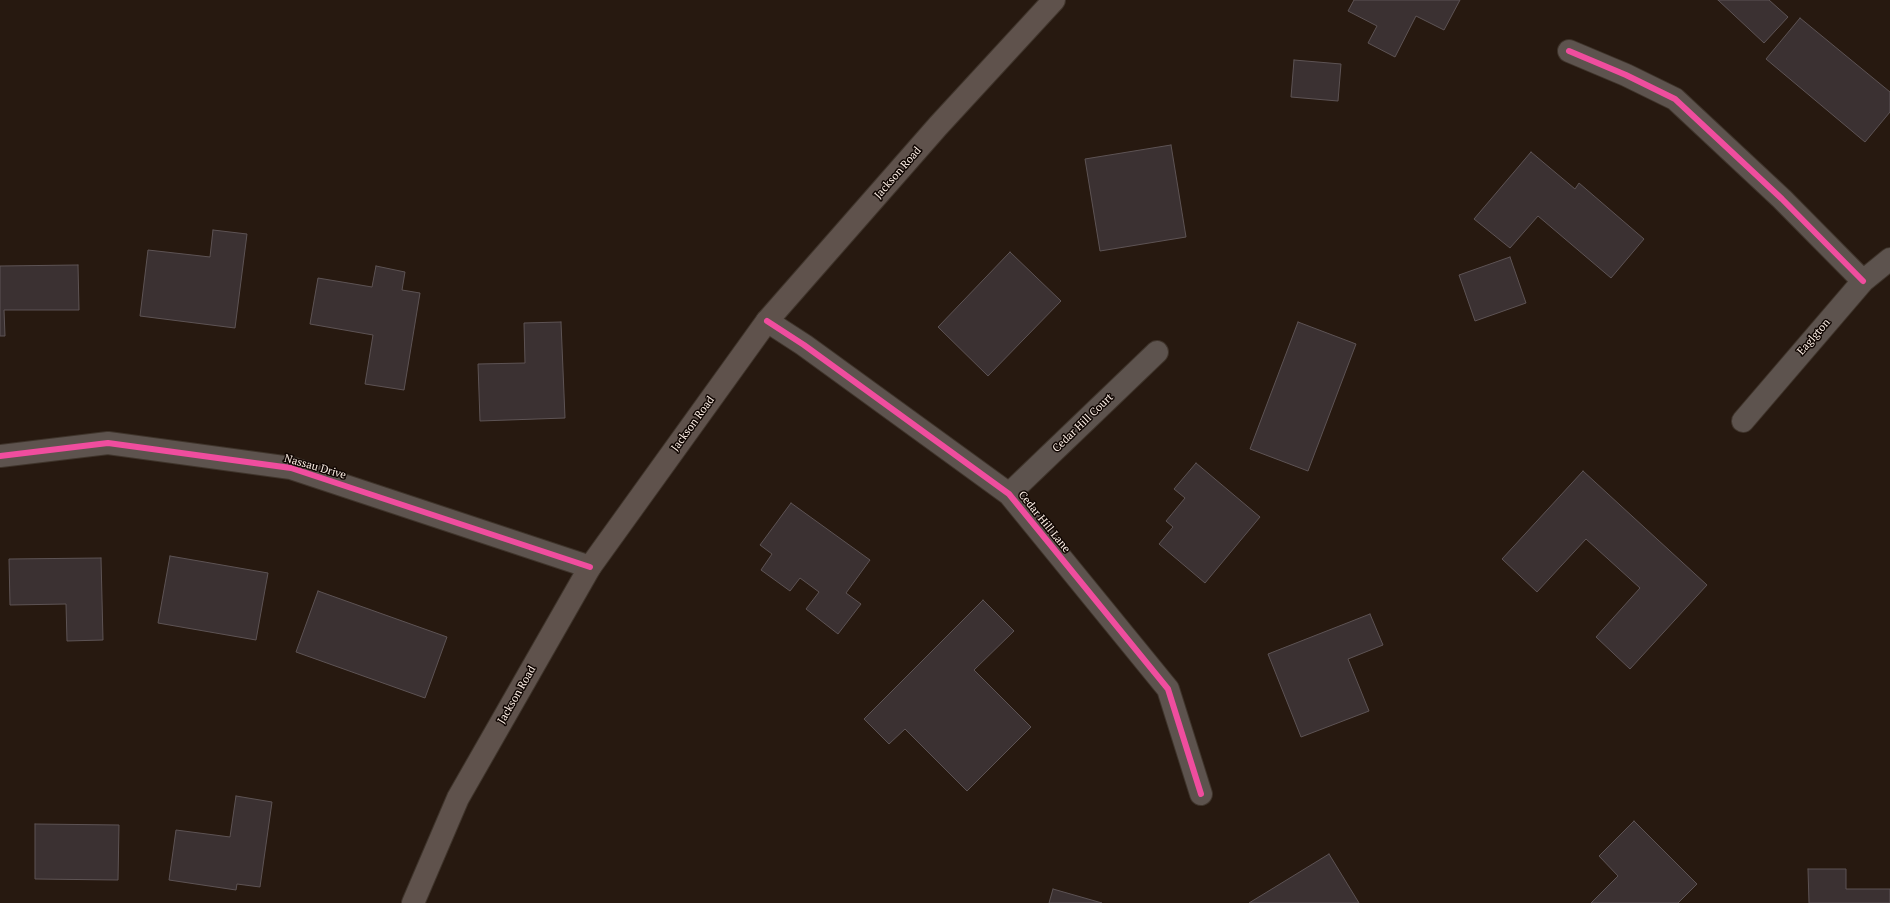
<!DOCTYPE html>
<html>
<head>
<meta charset="utf-8">
<style>
	body { margin:0 }
	canvas { display:block; background:#271910 }
</style>
</head>
<body>
<canvas width="1890" height="903"></canvas>
<script>
const ctx = document.querySelector('canvas').getContext('2d');
ctx.lineJoin = 'round';
function paint(path, color) { ctx.fillStyle = color; ctx.fill(path, 'evenodd'); }
const poly = rows => new Path2D(rows.map(r => 'M' + r).join(''));
function trace(path, color, width, dash) { ctx.strokeStyle = color; ctx.lineWidth = width; ctx.lineCap = dash ? 'butt' : 'round'; ctx.setLineDash(dash || []); ctx.stroke(path); }
function label(font, color, halo, rows, align = 'center') {
  ctx.font = font + ' "PT Serif",serif'; ctx.lineWidth = 3; ctx.setLineDash([]); ctx.textBaseline = 'middle'; ctx.strokeStyle = halo; ctx.fillStyle = color; for (const [text, x, y, turn = 0] of rows) {
    ctx.save(); ctx.translate(x, y); ctx.rotate((+turn || 0) * Math.PI / 180); ctx.textAlign = isNaN(turn) ? turn : align; if (halo) ctx.strokeText(text, 0, 0); ctx.fillText(text, 0, 0); ctx.restore();
  }
}
const building = poly([
	[1354,0,1460,0,1444,30,1416,16,1395,57,1368,43,1377,26,1348,11,1354,0],
	[1718,0,1769,0,1788,17,1764,43,1718,0],
	[1800,18,1890,92,1890,112,1865,142,1766,59,1800,18],
	[1294,60,1341,64,1338,101,1291,97,1294,60],
	[1171,145,1186,237,1100,251,1085,159,1171,145],
	[1531,152,1575,189,1579,183,1644,239,1611,278,1538,216,1510,248,1474,219,1531,152],
	[213,230,247,234,235,328,140,316,148,250,210,257,213,230],
	[1010,252,1061,301,988,376,938,327,1010,252],
	[1510,257,1526,303,1475,321,1459,275,1510,257],
	[78,265,79,310,4,310,5,336,0,336,0,266,78,265],
	[376,266,405,272,402,290,420,293,404,390,365,384,373,335,310,324,318,278,372,287,376,266],
	[561,322,565,418,480,421,478,364,525,363,524,323,561,322],
	[1298,322,1356,344,1308,471,1250,449,1298,322],
	[1196,463,1260,517,1205,583,1159,544,1173,527,1166,521,1185,498,1174,489,1196,463],
	[1583,471,1707,585,1630,669,1596,637,1640,588,1586,539,1537,592,1502,559,1583,471],
	[791,503,870,560,846,593,861,604,838,634,806,609,819,592,800,578,790,591,761,570,772,554,760,545,791,503],
	[170,556,268,573,256,640,158,623,170,556],
	[101,558,103,640,67,641,66,604,10,605,9,559,101,558],
	[318,591,447,637,425,698,296,652,318,591],
	[983,600,1014,631,974,670,1031,727,967,791,905,729,889,744,864,719,983,600],
	[1370,614,1383,645,1348,659,1369,711,1301,737,1268,654,1370,614],
	[236,796,272,802,260,887,237,884,236,890,169,880,176,830,230,837,236,796],
	[1634,821,1697,884,1678,903,1591,903,1618,876,1599,856,1634,821],
	[35,824,119,825,118,880,35,879,35,824],
	[1329,854,1359,903,1249,903,1329,854],
	[1808,869,1846,869,1846,889,1890,889,1890,903,1809,903,1808,869],
	[1053,889,1102,903,1049,903,1053,889]
]);
const minor = poly([
	[1569,51,1626,75,1675,99,1782,199,1863,281],
	[767,321,804,345,1009,494,1168,689,1201,794],
	[1743,421,1863,281,1890,259],
	[0,456,108,443,291,468,590,567],
	[1009,494,1157,352]
]);
const major = poly([
	[413,903,458,798,590,567,767,321,938,126,1054,0]
]);
const cycleway = poly([
	[1569,51,1626,75,1675,99,1782,199,1863,281],
	[767,321,804,345,1009,494,1168,689,1201,794],
	[0,456,108,443,291,468,590,567]
]);
const streetNames = [
	["Jackson Road",898,173,-49],
	["Eaglgton",1814,337,-49],
	["Cedar Hill Court",1083,423,-44],
	["Jackson Road",693,424,-54],
	["Nassau Drive",315,467,16],
	["Cedar Hill Lane",1044,522,51],
	["Jackson Road",517,695,-60]
];
paint(building, '#3b3132');
trace(building, '#5d5354', 1);
trace(minor, '#3f342b', 24);
trace(major, '#3f342b', 24);
trace(minor, '#5d534e', 22);
trace(major, '#5f524c', 22);
trace(cycleway, '#ef4d9e', 6);
label('11px', '#fdefe6', '#100602', streetNames);
</script>
</body>
</html>
